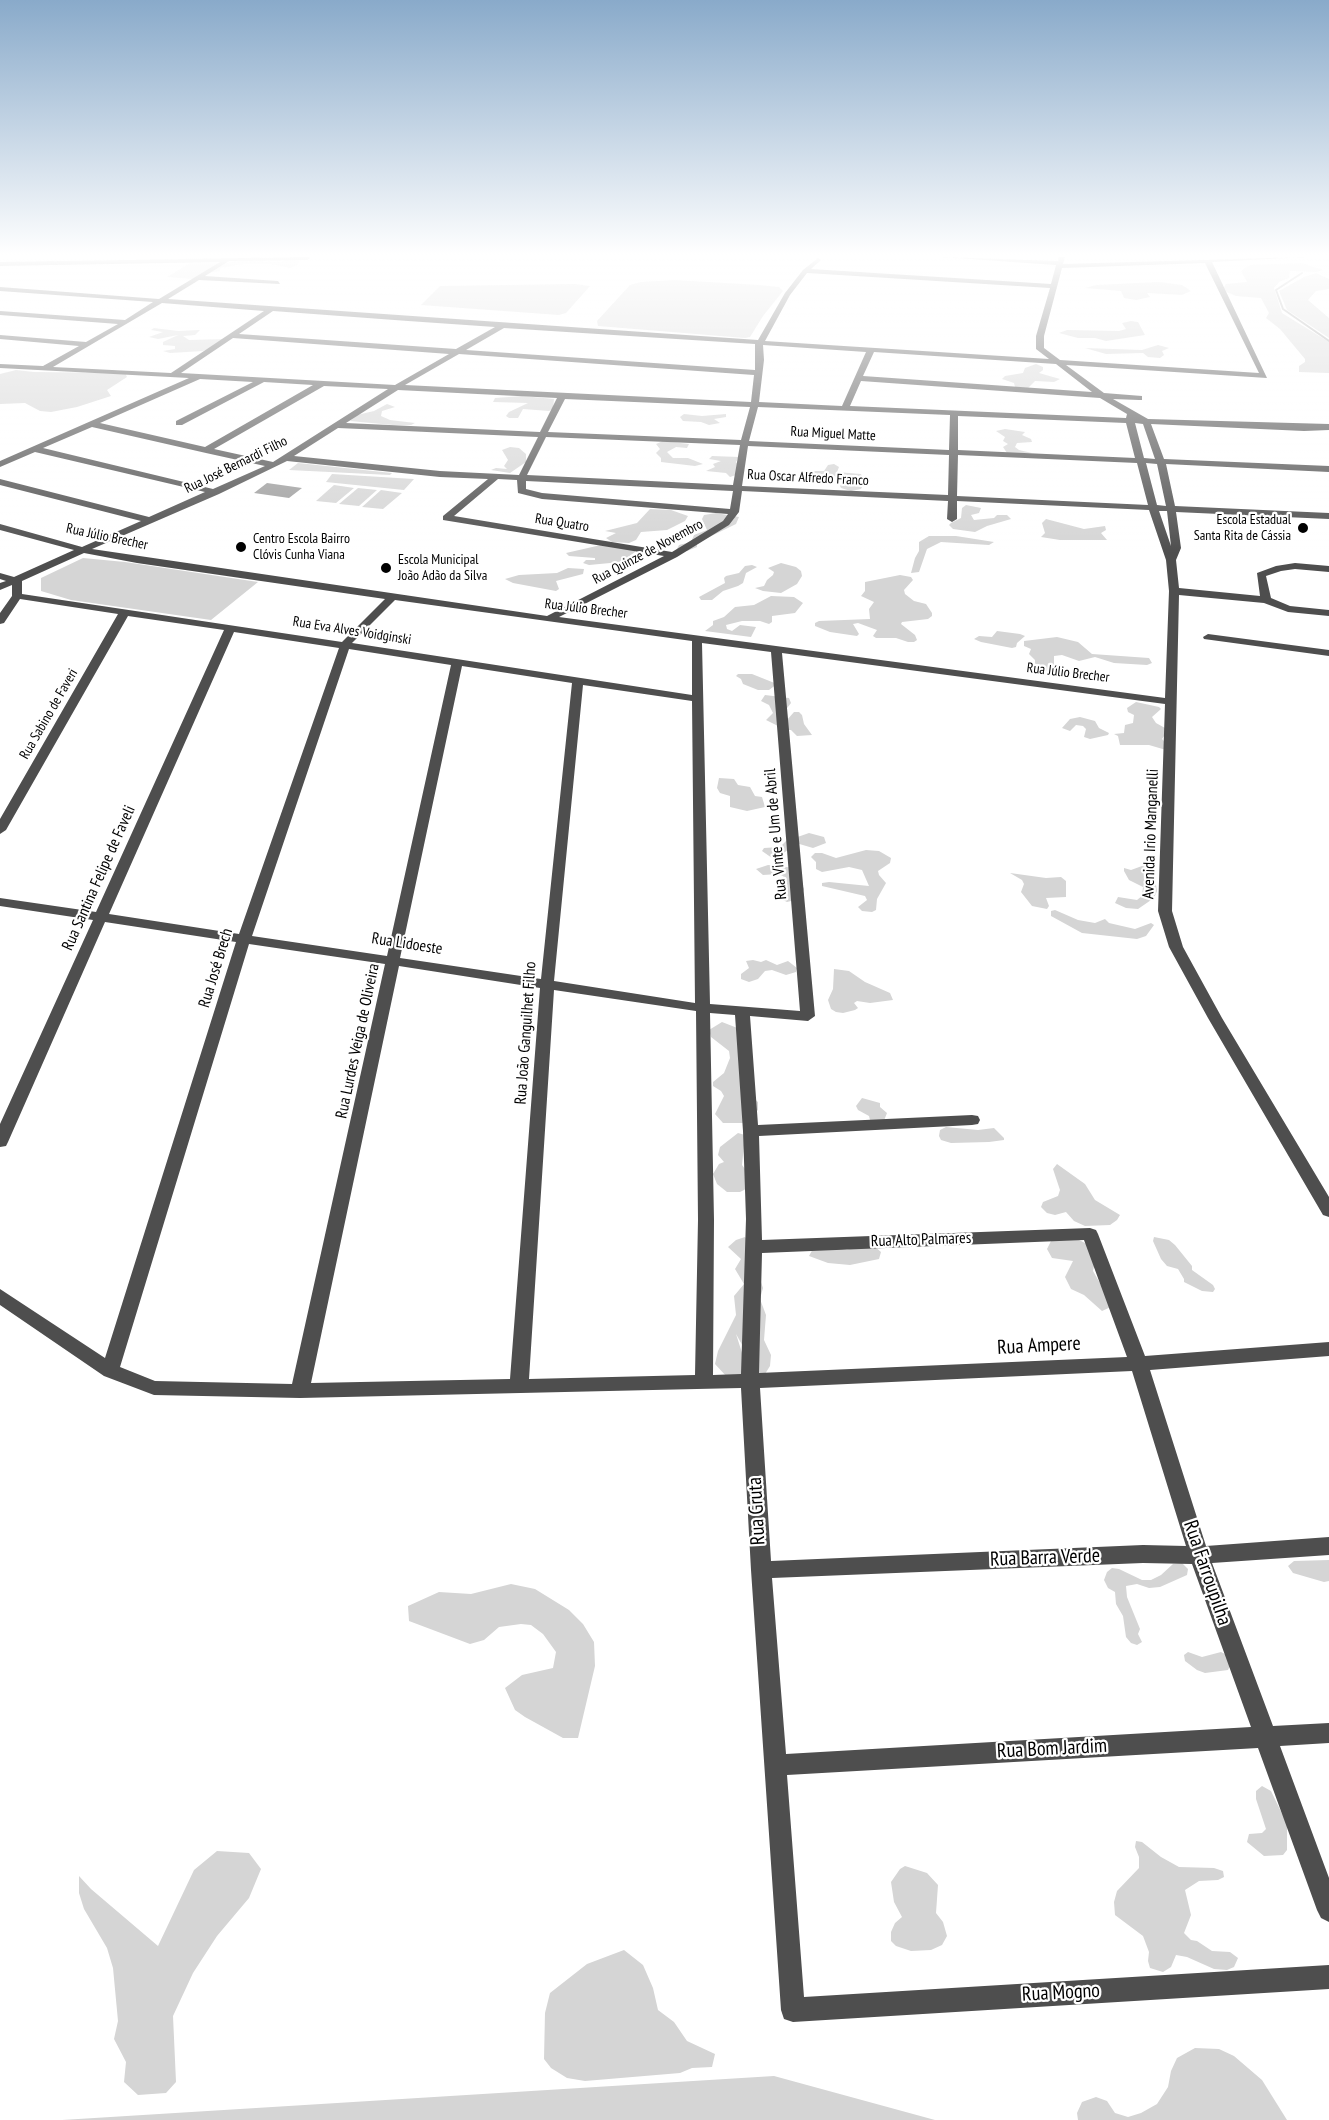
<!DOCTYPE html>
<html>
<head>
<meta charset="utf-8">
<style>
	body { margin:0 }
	canvas { display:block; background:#fff }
</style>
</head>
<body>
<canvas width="1329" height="2120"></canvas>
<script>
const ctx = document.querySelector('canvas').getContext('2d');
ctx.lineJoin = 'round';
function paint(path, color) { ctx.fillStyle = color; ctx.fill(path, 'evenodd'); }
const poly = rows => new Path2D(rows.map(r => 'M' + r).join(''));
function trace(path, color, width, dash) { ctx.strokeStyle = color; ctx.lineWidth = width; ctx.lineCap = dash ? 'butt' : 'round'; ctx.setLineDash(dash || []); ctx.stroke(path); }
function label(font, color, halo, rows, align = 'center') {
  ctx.font = font + ' "PT Sans Narrow",sans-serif'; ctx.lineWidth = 4.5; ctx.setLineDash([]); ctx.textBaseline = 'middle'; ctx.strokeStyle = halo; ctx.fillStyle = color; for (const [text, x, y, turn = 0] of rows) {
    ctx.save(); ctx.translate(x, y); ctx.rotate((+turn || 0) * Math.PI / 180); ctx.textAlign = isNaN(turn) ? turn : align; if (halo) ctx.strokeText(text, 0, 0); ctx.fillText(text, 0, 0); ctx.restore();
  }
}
const green = poly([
	[291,257,303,257,295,260,299,261,298,265,290,268,270,264,244,264,220,268,220,271,208,273,194,279,167,277,190,263,217,263,214,266,237,261,282,262],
	[1302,263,1323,270,1316,272,1290,271,1289,278,1279,282,1274,288,1282,313,1329,342,1329,373,1299,372,1299,366,1305,362,1305,359,1280,329,1266,318,1269,313,1261,298,1236,296,1222,290,1226,284,1247,282,1241,271,1250,265],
	[1316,273,1329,279,1329,289,1316,291,1308,300,1329,318,1329,338,1287,310,1279,291,1304,277],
	[674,280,759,285,779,287,783,291,763,316,750,337,745,338,598,326,597,321,630,285,641,282],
	[1159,282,1182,285,1191,291,1182,295,1147,293,1150,297,1136,300,1124,298,1121,291,1085,288,1096,285],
	[575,284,590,286,566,313,559,315,421,305,440,286],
	[1131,321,1138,322,1145,335,1106,341,1095,338,1078,338,1059,333,1067,330,1119,331,1126,329,1122,323],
	[154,328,178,331,200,330,195,335,183,336,189,340,226,339,214,347,203,351,170,353,163,351,175,349,175,346,163,345,163,342,178,335,158,339,149,337,163,332,151,330],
	[1158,345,1169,348,1162,351,1164,355,1160,358,1148,357,1143,353,1106,354,1085,348,1142,350],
	[1036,364,1043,367,1043,370,1039,373,1060,379,1054,382,1035,381,1028,388,1015,387,1014,383,1002,379,1005,376,1023,373,1025,368],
	[16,370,34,372,125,373,127,377,107,390,111,396,77,407,51,412,40,411,25,403,0,404,0,374],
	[522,396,554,399,553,409,549,411,523,409,518,418,509,418,506,416,509,412,528,403,493,402,495,398],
	[387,404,395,407,382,411,381,416,390,420,415,423,411,425,393,425,350,421,357,415,374,411],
	[684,414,702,416,726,414,726,417,714,419,720,423,709,425,701,422,683,421,680,417],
	[1005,429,1025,432,1022,435,1031,439,1032,442,1017,443,1015,447,1019,450,1032,453,1007,453,1003,447,1008,444,1003,441,1005,437,996,431],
	[663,441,689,444,687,448,676,447,667,452,673,458,688,458,703,464,695,466,661,462,661,458,656,453,660,449,656,444],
	[510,447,519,448,526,454,526,462,510,473,491,470,496,468,507,469,504,466,508,460,502,450],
	[712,456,739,457,736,462,738,465,736,475,730,477,726,473,706,471,715,467,713,464,721,461,709,459],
	[298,463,392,473,390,475,289,470],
	[834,464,839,467,837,472,861,474,862,476,856,481,862,487,861,489,851,491,841,488,840,486,843,482,849,481,846,478,808,473,812,471,824,471,828,465],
	[332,474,414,479,404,490,326,482],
	[334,485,354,488,336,503,316,501],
	[358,488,377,490,359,506,339,504],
	[381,490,402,493,383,509,362,507],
	[966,505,981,508,979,513,971,515,974,520,994,518,997,515,1007,515,1011,519,987,526,975,532,953,529,949,525,951,523,961,518,962,508],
	[650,509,671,510,688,516,685,521,667,530,641,532,636,540,629,543,612,542,606,538,616,533,605,531,637,523],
	[716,513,739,517,736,524,697,543,697,547,687,551,677,549,679,545,691,542,694,535,707,530,702,519,704,515],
	[1046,519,1084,529,1105,526,1106,530,1101,533,1107,540,1060,540,1041,537,1045,533,1042,523],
	[929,536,956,536,994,542,989,545,941,542,927,549,919,572,911,573,915,558,919,551,919,542],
	[601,545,635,550,635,552,621,562,589,565,583,563,586,560,595,560,595,558,569,556,566,553],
	[83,558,125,562,258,582,211,620,71,600,41,591,41,578],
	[781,563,796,567,801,571,802,576,797,584,781,593,763,591,755,588,764,586,767,580,773,575,774,572,768,568],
	[752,565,757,567,746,573,743,583,738,586,723,591,712,600,701,600,699,597,725,583,724,578,726,576,739,573,745,566],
	[568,568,584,569,583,574,556,581,559,589,556,591,513,583,505,579,519,575,557,573],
	[900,575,911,577,913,580,904,590,905,594,914,601,926,604,932,613,932,616,928,619,902,622,901,624,915,635,917,640,914,642,908,642,896,638,876,638,873,636,877,630,858,623,853,624,859,634,857,636,830,632,815,626,815,623,819,621,870,619,869,609,874,602,861,596,865,591,865,582],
	[771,596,794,597,803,603,795,613,772,616,772,622,769,624,760,621,742,621,726,625,727,629,732,631,740,625,756,627,751,637,705,631,713,625,713,621,724,617,735,607,754,605],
	[997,631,1020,634,1025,636,1017,643,1016,647,1012,648,981,642,974,639,979,636,992,637],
	[1057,637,1078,642,1092,654,1149,658,1152,663,1147,665,1114,663,1095,657,1079,661,1062,655,1054,656,1054,670,1041,671,1035,668,1035,660,1029,654,1031,649,1024,646,1024,641],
	[738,674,752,674,777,684,769,690,758,690,743,684,741,679,736,676],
	[765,695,789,698,791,703,784,712,787,720,794,712,799,712,802,715,804,724,812,735,797,736,791,730,786,730,766,720,773,713,769,705,761,701],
	[1136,702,1159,707,1161,709,1152,717,1156,723,1165,728,1166,733,1162,739,1167,744,1166,750,1149,745,1120,745,1118,736,1114,734,1124,733,1125,725,1133,723,1134,715,1128,712,1127,708],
	[1080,717,1095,721,1099,728,1109,733,1108,735,1090,739,1084,737,1086,729,1083,726,1076,725,1070,731,1062,728,1070,719],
	[719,778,734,779,738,785,750,787,755,796,762,797,765,807,747,811,730,807,730,796,720,793,717,788],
	[809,833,824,837,826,843,813,848,796,843,779,857,772,858,762,851,764,848,780,847,786,841],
	[866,850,879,851,891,858,890,863,878,871,879,875,886,883,877,899,876,910,872,912,862,911,858,907,867,900,865,896,822,886,822,883,829,882,869,886,862,870,849,867,822,872,816,869,816,862,811,857,815,853,822,853,836,858],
	[768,865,795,868,804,889,802,895,795,900,787,902,783,900,781,897,785,890,779,884,785,878,783,876,778,874,763,875,756,869],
	[1142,866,1152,868,1154,871,1157,891,1154,898,1138,909,1126,908,1115,903,1118,897,1137,900,1142,896,1143,887,1129,880,1124,871,1124,868,1131,870],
	[1010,873,1046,878,1061,877,1066,881,1066,897,1046,898,1049,906,1047,909,1032,906,1021,892,1024,884,1022,880],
	[1055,910,1078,920,1095,923,1105,919,1109,923,1135,929,1151,923,1154,925,1146,936,1137,939,1082,933,1051,916,1051,911],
	[753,960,761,962,766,960,777,965,788,961,797,968,796,972,786,975,772,970,765,971,758,979,749,982,741,979,741,974,749,968,746,961],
	[834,969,849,971,865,982,890,993,893,1000,870,1003,857,1001,854,1003,858,1008,855,1010,843,1013,836,1012,831,1009,828,1000,833,989],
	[722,1022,745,1031,751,1096,758,1102,758,1110,744,1123,723,1123,715,1114,724,1096,721,1091,713,1086,713,1082,724,1073,730,1058,729,1051,711,1037,709,1030],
	[862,1098,880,1103,880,1107,887,1113,883,1123,870,1120,869,1116,858,1110,856,1106],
	[946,1127,978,1130,994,1128,1004,1138,1004,1140,989,1142,951,1143,941,1140,939,1136,940,1130],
	[738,1133,745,1135,742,1165,745,1169,748,1188,740,1192,727,1192,717,1184,713,1174,719,1164,724,1162,718,1155,720,1147],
	[1057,1164,1085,1184,1095,1200,1120,1215,1117,1220,1110,1225,1085,1226,1074,1221,1066,1212,1055,1215,1047,1213,1041,1207,1043,1202,1058,1196,1060,1190,1053,1169],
	[745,1237,757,1252,759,1276,763,1288,760,1299,766,1315,764,1340,771,1355,770,1366,765,1374,759,1375,736,1334,750,1378,726,1376,715,1364,718,1351,736,1315,734,1296,744,1284,735,1269,741,1259,728,1247,736,1240],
	[1154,1237,1169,1240,1175,1245,1192,1266,1192,1270,1213,1285,1215,1289,1213,1292,1202,1291,1184,1282,1184,1279,1178,1269,1167,1266,1161,1259,1153,1241],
	[1052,1239,1077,1239,1085,1243,1096,1256,1093,1271,1113,1306,1102,1311,1084,1295,1071,1289,1065,1277,1073,1261,1052,1258,1047,1249],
	[866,1244,874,1246,881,1252,879,1259,850,1265,828,1263,809,1256,814,1247,847,1250],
	[1329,1560,1329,1581,1324,1582,1293,1573,1288,1566,1294,1561],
	[1182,1563,1188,1569,1187,1575,1160,1587,1149,1588,1137,1584,1126,1586,1127,1597,1140,1629,1138,1634,1142,1642,1137,1645,1131,1643,1126,1637,1123,1616,1116,1604,1115,1592,1108,1588,1104,1580,1107,1572,1112,1568,1119,1569,1142,1580,1151,1580,1161,1575,1173,1564],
	[511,1584,535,1589,569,1610,583,1624,594,1642,595,1666,578,1738,563,1738,525,1717,515,1710,505,1688,522,1675,553,1668,556,1652,543,1634,531,1625,521,1624,499,1627,484,1640,470,1644,409,1621,408,1606,439,1592,471,1594],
	[1188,1652,1202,1657,1221,1652,1229,1656,1232,1662,1228,1670,1205,1673,1197,1670,1185,1661,1184,1655],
	[1262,1786,1271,1791,1287,1824,1287,1850,1283,1855,1264,1856,1247,1842,1249,1834,1262,1833,1266,1829,1256,1799,1256,1791],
	[1136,1841,1142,1842,1161,1857,1179,1867,1214,1868,1223,1871,1224,1877,1218,1880,1199,1881,1185,1890,1191,1915,1184,1933,1191,1940,1197,1941,1212,1951,1230,1952,1238,1958,1234,1967,1227,1970,1214,1969,1187,1957,1176,1955,1171,1967,1163,1972,1150,1968,1148,1961,1149,1952,1143,1936,1115,1915,1114,1902,1117,1891,1139,1868,1139,1857,1135,1847],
	[217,1851,249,1853,261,1869,249,1898,217,1936,193,1973,173,2016,176,2082,166,2093,138,2095,124,2082,126,2062,114,2039,118,2021,113,1968,107,1948,84,1909,79,1893,79,1876,91,1889,158,1946,194,1870],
	[905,1866,927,1873,938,1885,936,1913,943,1922,947,1936,942,1945,931,1950,911,1951,896,1946,891,1941,891,1932,895,1923,902,1917,894,1902,891,1882,900,1869],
	[624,1950,643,1965,653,1988,658,2010,674,2022,687,2041,715,2054,712,2067,692,2068,680,2073,585,2081,567,2078,551,2068,544,2059,545,2013,550,1993,587,1964],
	[1195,2048,1219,2049,1234,2056,1262,2080,1287,2120,1078,2120,1077,2113,1082,2102,1096,2097,1107,2101,1115,2113,1128,2117,1141,2113,1157,2104,1168,2087,1171,2071,1177,2058],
	[774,2076,935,2120,62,2120]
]);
const water = poly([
	[267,483,302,488,289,498,254,493]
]);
const stream = poly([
	[1302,273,1276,290,1283,309,1329,341]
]);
const minor = poly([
	[309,257,310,258,307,260,229,261,205,276,278,281,280,284,199,280,168,299,758,340,785,293,803,270,818,258,821,260,811,269,1051,284,1056,265,941,257,1058,261,1059,257,1065,257,1063,264,1306,257,1212,262,1267,378,1066,365,1104,393,1142,396,1142,400,1139,400,1113,399,1148,419,1329,424,1329,430,1304,431,1151,424,1164,459,1329,466,1329,472,1166,464,1175,506,1329,513,1329,519,1176,512,1181,548,1176,560,1179,588,1260,596,1257,573,1276,566,1295,563,1329,566,1329,572,1295,569,1281,571,1266,576,1271,598,1290,606,1329,610,1329,616,1288,612,1264,603,1179,595,1172,911,1183,947,1222,1018,1329,1197,1329,1217,1323,1215,1208,1018,1169,947,1158,911,1165,704,782,653,815,1016,808,1021,750,1016,758,1125,972,1115,978,1116,980,1120,978,1124,972,1125,759,1136,762,1240,1090,1228,1096,1230,1098,1234,1145,1356,1329,1342,1329,1356,1150,1370,1206,1546,1329,1537,1329,1555,1212,1563,1273,1726,1329,1723,1329,1743,1280,1746,1329,1878,1329,1922,1321,1918,1317,1910,1258,1748,787,1775,804,1997,1329,1965,1329,1989,793,2022,784,2019,781,2010,751,1570,741,1388,300,1398,154,1395,104,1376,0,1305,0,1289,105,1358,236,942,105,922,8,1142,6,1146,0,1147,0,1124,93,920,0,906,0,898,96,912,224,630,128,616,6,830,0,834,0,819,118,614,20,599,4,623,0,624,0,613,12,596,12,585,0,590,0,583,6,581,0,579,0,573,14,577,74,550,0,530,0,524,82,547,141,521,0,485,0,479,149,517,205,492,35,452,0,467,0,461,189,378,0,368,0,364,43,366,79,346,0,339,0,335,86,342,118,324,0,315,0,311,125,320,153,302,0,291,0,287,159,299,220,262,0,266,0,262,309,257],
	[1205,263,1259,373,1060,360,1044,348,1044,336,1062,268,1205,263],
	[807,273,1050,288,1036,336,1036,349,1049,359,765,341,790,295,807,273],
	[162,303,264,311,171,373,53,367,162,303],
	[273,311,408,321,495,327,456,349,239,334,273,311],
	[504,328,755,344,755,370,466,350,504,328],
	[233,338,449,354,395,385,181,373,233,338],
	[763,345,866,352,842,406,759,402,764,360,763,345],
	[874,352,1056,364,1092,392,863,376,874,352],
	[459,354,754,375,751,402,405,385,459,354],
	[200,379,253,382,176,421,176,425,182,425,264,382,313,385,205,447,100,423,200,379],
	[861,381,1100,398,1127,414,1126,418,850,406,861,381],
	[324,386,388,389,273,462,214,449,324,386],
	[398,390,557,398,540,432,346,423,398,390],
	[565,399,750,407,741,440,548,432,565,399],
	[758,407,950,415,949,450,749,441,758,407],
	[958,416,1126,423,1135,458,958,450,958,416],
	[1135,423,1143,424,1155,459,1144,458,1135,423],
	[92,427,206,453,265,466,213,489,43,448,92,427],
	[338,428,538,437,519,475,440,471,294,456,338,428],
	[546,437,740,445,733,485,527,475,546,437],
	[748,446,949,455,948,495,742,486,748,446],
	[958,455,1137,463,1148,505,957,496,958,455],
	[287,461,440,477,488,479,443,516,443,520,664,556,547,616,92,549,219,494,287,461],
	[1146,463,1157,464,1166,506,1157,505,1146,463],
	[498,479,517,480,518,493,542,499,728,514,723,521,672,552,454,516,498,479],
	[526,481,733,491,730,509,542,493,526,489,526,481],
	[742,491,948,501,947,519,952,522,957,519,957,501,1149,510,1166,560,1169,591,1165,698,559,617,677,557,729,525,739,512,742,491],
	[1159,511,1167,511,1171,546,1159,511],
	[84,553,137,563,385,599,342,642,22,594,22,581,84,553],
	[395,600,692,641,692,695,352,643,395,600],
	[234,632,339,648,239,934,109,914,234,632],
	[702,643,771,652,800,1011,710,1004,702,643],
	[349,649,451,665,387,956,252,936,349,649],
	[462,666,572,683,541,979,400,958,462,666],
	[583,685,692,701,695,1003,554,981,583,685],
	[249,944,385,964,292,1384,155,1381,120,1367,249,944],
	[399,966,540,988,510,1379,311,1383,399,966],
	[554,990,696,1011,698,1220,695,1375,529,1379,554,990],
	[710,1013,735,1015,743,1131,746,1219,741,1374,713,1375,714,1220,710,1013],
	[1084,1240,1127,1357,759,1373,762,1253,1084,1240],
	[1132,1371,1186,1546,1143,1545,771,1561,760,1388,1132,1371],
	[1143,1563,1192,1564,1251,1727,786,1754,772,1578,1143,1563],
	[1208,634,1329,650,1329,656,1204,639,1203,637,1208,634]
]);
const markers = [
	[1303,528,6,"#000"],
	[241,547,6,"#000"],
	[386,568,6,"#000"]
];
const farStreetnames = [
	["Rua Miguel Matte",833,434,3],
	["Rua José Bernardi Filho",236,465,-26],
	["Rua Oscar Alfredo Franco",808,478,3],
	["Rua Quatro",562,523,9],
	["Rua Júlio Brecher",107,537,12],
	["Rua Quinze de Novembro",648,552,-28],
	["Rua Júlio Brecher",586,609,7],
	["Rua Eva Alves Voidginski",352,631,9],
	["Rua Júlio Brecher",1068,673,7],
	["Rua Sabino de Faveri",49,714,-60]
];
const farPoinames = [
	["Escola Estadual",1291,520,"right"],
	["Santa Rita de Cássia",1291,536,"right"],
	["Centro Escola Bairro",253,539],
	["Clóvis Cunha Viana",253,555],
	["Escola Municipal",398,560],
	["João Adão da Silva",398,576]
];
const streetNames = [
	["Rua Vinte e Um de Abril",776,834,-95],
	["Avenida Irio Manganelli",1151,834,-88],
	["Rua Santina Felipe de Faveli",99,878,-66],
	["Rua Lidoeste",407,944,9],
	["Rua José Brech",216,968,-73],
	["Rua João Ganguilhet Filho",526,1033,-86],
	["Rua Lurdes Veiga de Oliveira",358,1041,-78],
	["Rua Alto Palmares",921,1240,-2]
];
const nearStreetnames = [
	["Rua Ampere",1039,1346,-3],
	["Rua Gruta",757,1511,-93],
	["Rua Barra Verde",1045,1558,-2],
	["Rua Farroupilha",1207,1573,71],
	["Rua Bom Jardim",1052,1749,-3],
	["Rua Mogno",1061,1993,-3]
];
paint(green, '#d5d5d5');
paint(water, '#9c9c9c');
trace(stream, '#9c9c9c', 2);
paint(minor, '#4e4e4e');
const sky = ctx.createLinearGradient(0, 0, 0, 553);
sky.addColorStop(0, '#89aaca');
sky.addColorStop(0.46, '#fff');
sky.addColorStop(1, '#ffffff00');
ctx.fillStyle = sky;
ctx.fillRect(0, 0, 1329, 553);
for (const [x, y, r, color] of markers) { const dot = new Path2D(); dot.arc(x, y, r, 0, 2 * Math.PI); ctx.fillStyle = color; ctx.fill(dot); trace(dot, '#fff', 2); }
label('14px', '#000', '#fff', farStreetnames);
label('14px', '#000', '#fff', farPoinames, 'left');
label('16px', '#000', '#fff', streetNames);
label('20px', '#000', '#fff', nearStreetnames);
</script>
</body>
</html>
